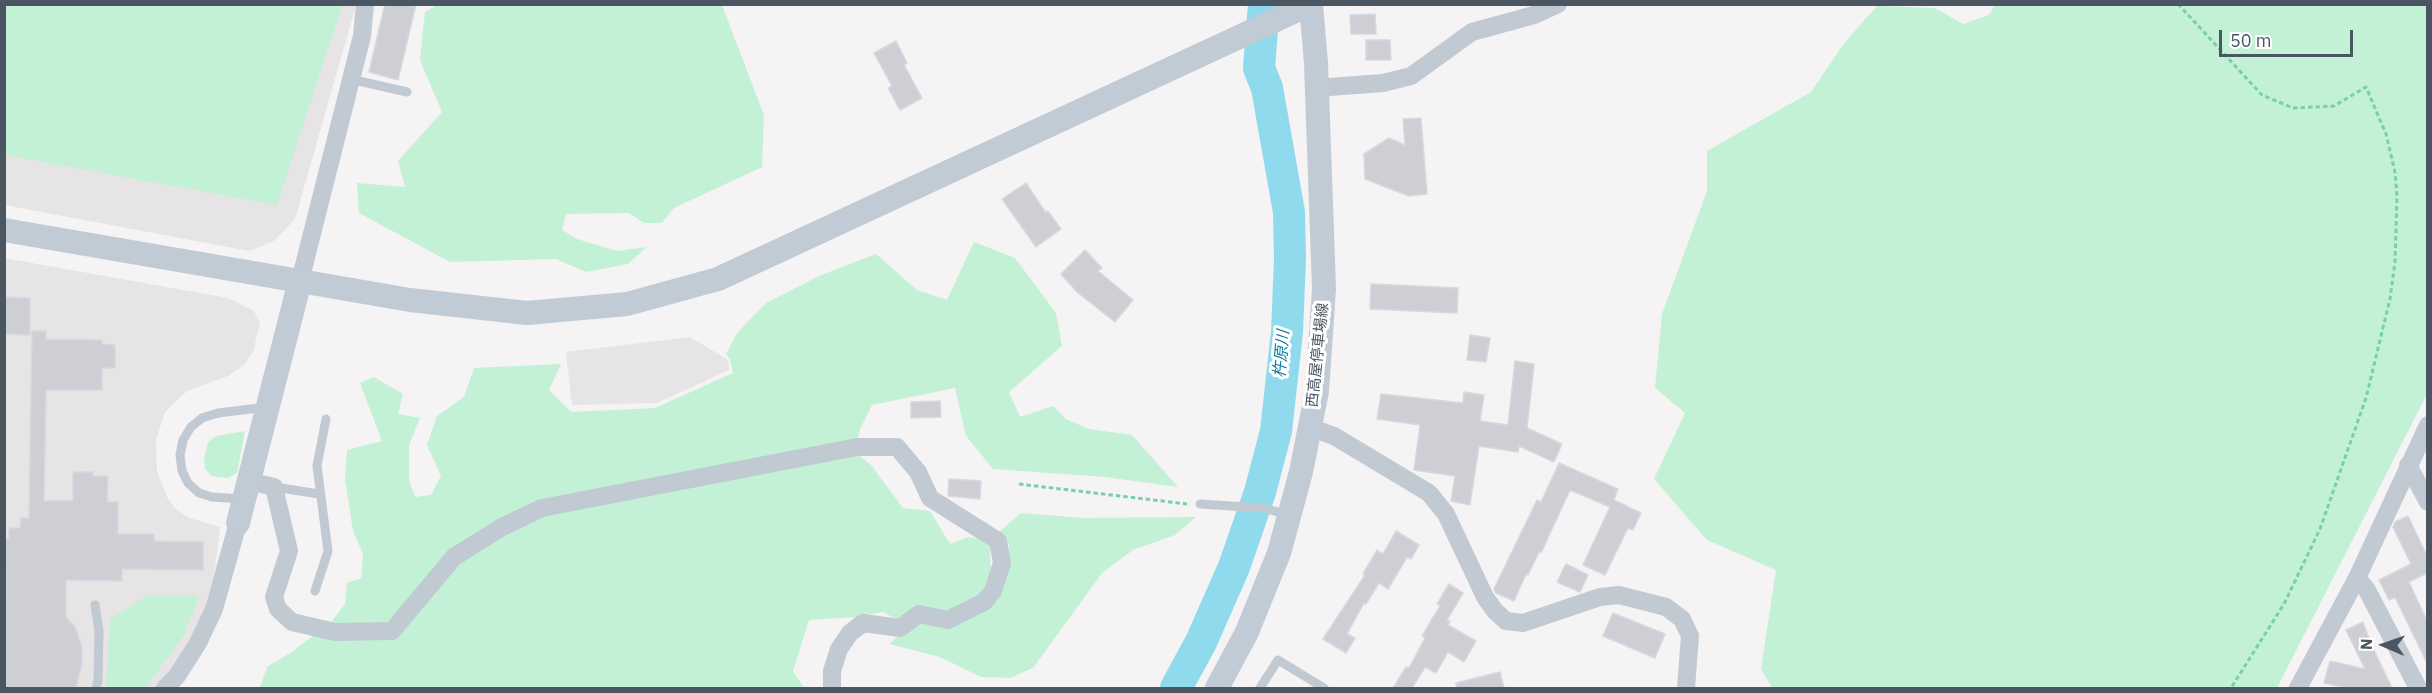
<!DOCTYPE html>
<html>
<head>
<meta charset="utf-8">
<style>
	body { margin:0 }
	#map { position:relative; width:2432px; height:693px; overflow:hidden; background:#f5f3f3; font-family:"IBM Plex Sans",sans-serif }
	canvas { display:block }
	.frame { position:absolute; inset:0; border:6px solid #4a5661; pointer-events:none }
	.north { position:absolute; left:2354px; top:615px; width:60px; height:60px; -webkit-text-stroke:4px #fff; paint-order:stroke; rotate:272deg; font-size:16px; font-weight:700; line-height:24px; text-align:center; color:#4a5661 }
	.north::after { content:''; display:block; margin:auto; width:21px; height:27px; background:#4a5661; clip-path:polygon(50% 0,100% 100%,50% 72%,0 100%) }
	.scale { position:absolute; left:2219px; top:30px; width:134px; height:27px; box-sizing:border-box; border:3px solid #4a5661; border-top:0; padding-left:8px; font-size:18px; line-height:21px; white-space:nowrap; color:#4a5661; -webkit-text-stroke:4px #fff; paint-order:stroke }
</style>
</head>
<body>
<div id="map">
<canvas width="2432" height="693"></canvas>
<div class="frame"></div>
<div class="north">N</div>
<div class="scale">50 m</div>
</div>
<script>
const ctx = document.querySelector('canvas').getContext('2d');
ctx.lineJoin = 'round';
function paint(path, color) { ctx.fillStyle = color; ctx.fill(path, 'evenodd'); }
const poly = rows => new Path2D(rows.map(r => 'M' + r).join(''));
function trace(path, color, width, dash) { ctx.strokeStyle = color; ctx.lineWidth = width; ctx.lineCap = dash ? 'butt' : 'round'; ctx.setLineDash(dash || []); ctx.stroke(path); }
function label(font, color, halo, rows, align = 'center') {
  ctx.font = font + ' "IBM Plex Sans","Noto Sans JP",sans-serif'; ctx.lineWidth = 6; ctx.setLineDash([]); ctx.textBaseline = 'middle'; ctx.strokeStyle = halo; ctx.fillStyle = color; for (const [text, x, y, turn = 0] of rows) {
    ctx.save(); ctx.translate(x, y); ctx.rotate((+turn || 0) * Math.PI / 180); ctx.textAlign = isNaN(turn) ? turn : align; if (halo) ctx.strokeText(text, 0, 0); ctx.fillText(text, 0, 0); ctx.restore();
  }
}
const education = poly([
	[4,5,356,5,295,219,274,241,249,251,5,205],
	[4,258,228,298,254,311,260,323,253,352,244,365,228,376,187,391,165,412,156,440,157,472,168,499,177,510,190,518,220,527,215,569,205,607,191,639,171,672,155,688,5,688],
	[690,337,728,360,729,370,657,403,572,405,566,352]
]);
const green = poly([
	[4,5,342,5,277,205,5,155],
	[437,5,722,5,764,115,762,167,674,208,662,223,644,223,629,213,566,214,562,230,577,239,617,251,647,247,628,264,586,272,556,259,450,262,359,213,357,183,405,187,398,161,442,112,420,60,425,12],
	[1995,5,2427,5,2427,394,2277,688,1772,688,1761,669,1776,570,1707,540,1654,479,1685,413,1655,388,1662,314,1707,191,1707,151,1811,92,1845,42,1877,6,1935,8,1963,24,1989,15],
	[974,242,1015,258,1056,313,1062,346,1009,392,1020,417,1053,406,1066,419,1089,429,1132,435,1178,487,1105,477,993,469,966,436,955,388,872,405,860,429,857,443,500,523,390,627,335,628,332,621,345,604,347,583,361,578,363,554,353,531,345,479,347,450,382,441,360,383,374,377,403,394,398,414,420,418,409,445,409,480,415,497,431,495,441,476,427,445,437,416,464,397,474,368,561,364,549,390,571,412,655,408,733,373,730,359,726,354,737,333,766,303,819,276,876,254,917,290,947,300],
	[245,431,237,473,228,478,211,476,205,469,204,459,208,442,216,436],
	[857,454,871,465,903,508,930,511,950,544,968,537,978,539,990,547,991,579,975,602,946,616,898,620,883,612,856,617,809,620,793,671,804,688,259,688,268,666,292,652,315,634,396,637,458,562,505,533,543,515],
	[1021,513,1082,518,1196,517,1175,535,1133,550,1102,573,1033,668,1010,678,981,677,940,657,889,644,919,619,983,608,1008,564,1009,545,999,532],
	[149,595,199,596,184,635,145,688,106,688,110,619]
]);
const river = poly([
	[1176,688,1201,642,1234,567,1260,492,1276,431,1287,332,1290,258,1289,212,1267,88,1259,68,1264,4]
]);
const building = poly([
	[385,4,416,4,398,80,369,72,385,4],
	[1375,14,1376,34,1351,34,1350,15,1375,14],
	[1366,40,1390,40,1391,60,1366,60,1366,40],
	[896,41,907,63,904,65,922,98,900,110,888,88,892,86,874,53,896,41],
	[1421,118,1427,194,1409,196,1365,179,1364,154,1389,138,1405,145,1403,119,1421,118],
	[1026,183,1046,213,1048,211,1061,229,1036,247,1002,199,1026,183],
	[1085,250,1102,268,1098,271,1133,300,1115,322,1077,292,1061,274,1085,250],
	[1371,284,1458,288,1457,313,1370,309,1371,284],
	[4,297,30,298,30,335,4,334,4,297],
	[32,331,46,331,46,339,102,340,102,344,115,345,115,368,102,368,102,390,46,390,44,501,73,501,73,472,93,472,93,476,108,476,107,502,118,502,118,534,154,534,154,541,203,542,203,570,122,569,122,581,66,580,66,617,75,627,82,647,82,663,76,688,4,688,6,574,4,574,4,539,9,539,9,528,20,528,21,518,29,518,32,331],
	[1470,335,1490,338,1486,362,1467,360,1470,335],
	[1515,361,1534,364,1527,428,1562,444,1554,462,1519,446,1518,452,1479,446,1470,505,1451,501,1455,476,1414,470,1420,425,1377,419,1381,394,1463,403,1464,392,1484,395,1480,421,1508,425,1515,361],
	[940,401,941,417,911,418,911,402,940,401],
	[1559,463,1618,489,1614,500,1641,513,1633,530,1628,528,1605,575,1583,565,1610,507,1570,490,1541,553,1539,552,1528,575,1526,574,1514,601,1496,593,1494,589,1537,500,1541,502,1559,463],
	[949,479,981,481,980,499,948,496,949,479],
	[2408,516,2427,556,2427,573,2409,582,2427,621,2427,663,2395,597,2389,600,2379,580,2411,564,2393,527,2395,522,2408,516],
	[1396,531,1419,545,1411,559,1407,557,1388,589,1379,583,1366,604,1364,603,1347,634,1355,638,1346,653,1323,639,1365,575,1363,574,1377,550,1383,554,1396,531],
	[1566,564,1588,575,1580,592,1557,582,1566,564],
	[1449,584,1463,593,1447,620,1450,621,1448,625,1476,641,1464,662,1448,652,1436,673,1425,667,1412,688,1393,688,1406,667,1409,668,1425,638,1422,636,1440,606,1437,604,1449,584],
	[1613,613,1665,634,1655,658,1603,636,1613,613],
	[2363,622,2371,644,2392,688,2346,688,2324,683,2330,661,2365,669,2346,630,2363,622],
	[1500,672,1504,688,1457,688,1456,683,1500,672]
]);
const path = poly([
	[2178,4,2262,95,2293,108,2334,106,2366,87,2386,134,2395,172,2397,197,2395,262,2390,299,2366,398,2320,529,2284,604,2231,688],
	[1019,484,1187,504]
]);
const lane = poly([
	[350,79,407,92],
	[274,487,319,494],
	[242,499,212,497,199,493,188,483,182,471,180,455,183,440,191,427,202,418,218,413,267,407],
	[1200,504,1263,508,1289,515],
	[315,591,328,551,317,466,326,419],
	[95,605,99,631,98,680,96,688],
	[1260,688,1278,660,1324,688]
]);
const street = poly([
	[1316,88,1383,83,1411,76,1472,32,1534,15,1558,4],
	[300,281,362,36,365,4],
	[1309,430,1323,432,1334,436,1429,493,1446,514,1485,597,1495,611,1506,621,1523,623,1600,597,1619,595,1666,607,1682,619,1690,636,1686,688],
	[2408,465,2428,502],
	[249,481,274,487,289,551,274,597,278,609,292,622,335,632,392,631,454,557,502,527,542,508,857,447,897,447,918,472,930,498,998,541,1002,563,993,591,984,602,948,620,919,614,900,628,863,623,850,633,839,649,832,671,832,688],
	[2357,578,2367,590,2418,688],
	[165,688,177,676,198,643,214,609,238,523],
	[2298,688,2357,578,2428,425]
]);
const secondary = poly([
	[4,230,410,300,527,313,627,304,718,279,1310,4],
	[238,523,300,281],
	[1217,688,1247,632,1279,553,1301,472,1317,391,1324,289,1316,63,1311,4]
]);
const streetNames = [
	["西高屋停車場線",1318,355,-84]
];
const waterNames = [
	["杵原川",1282,354,-85]
];
paint(education, '#e6e4e5');
paint(green, '#c3f1d5');
trace(river, '#90daee', 32);
paint(building, '#cdcfd5');
trace(building, '#d7d9de', 1.5);
trace(path, '#7ad0a6', 3, [4.5, 3]);
trace(lane, '#c1cad2', 9);
trace(street, '#c1cad2', 18);
trace(secondary, '#c1cbd6', 24);
label('15px', '#4a5661', '#fff', streetNames);
label('italic 16px', '#0c7c9b', '#fff', waterNames);
</script>
</body>
</html>
